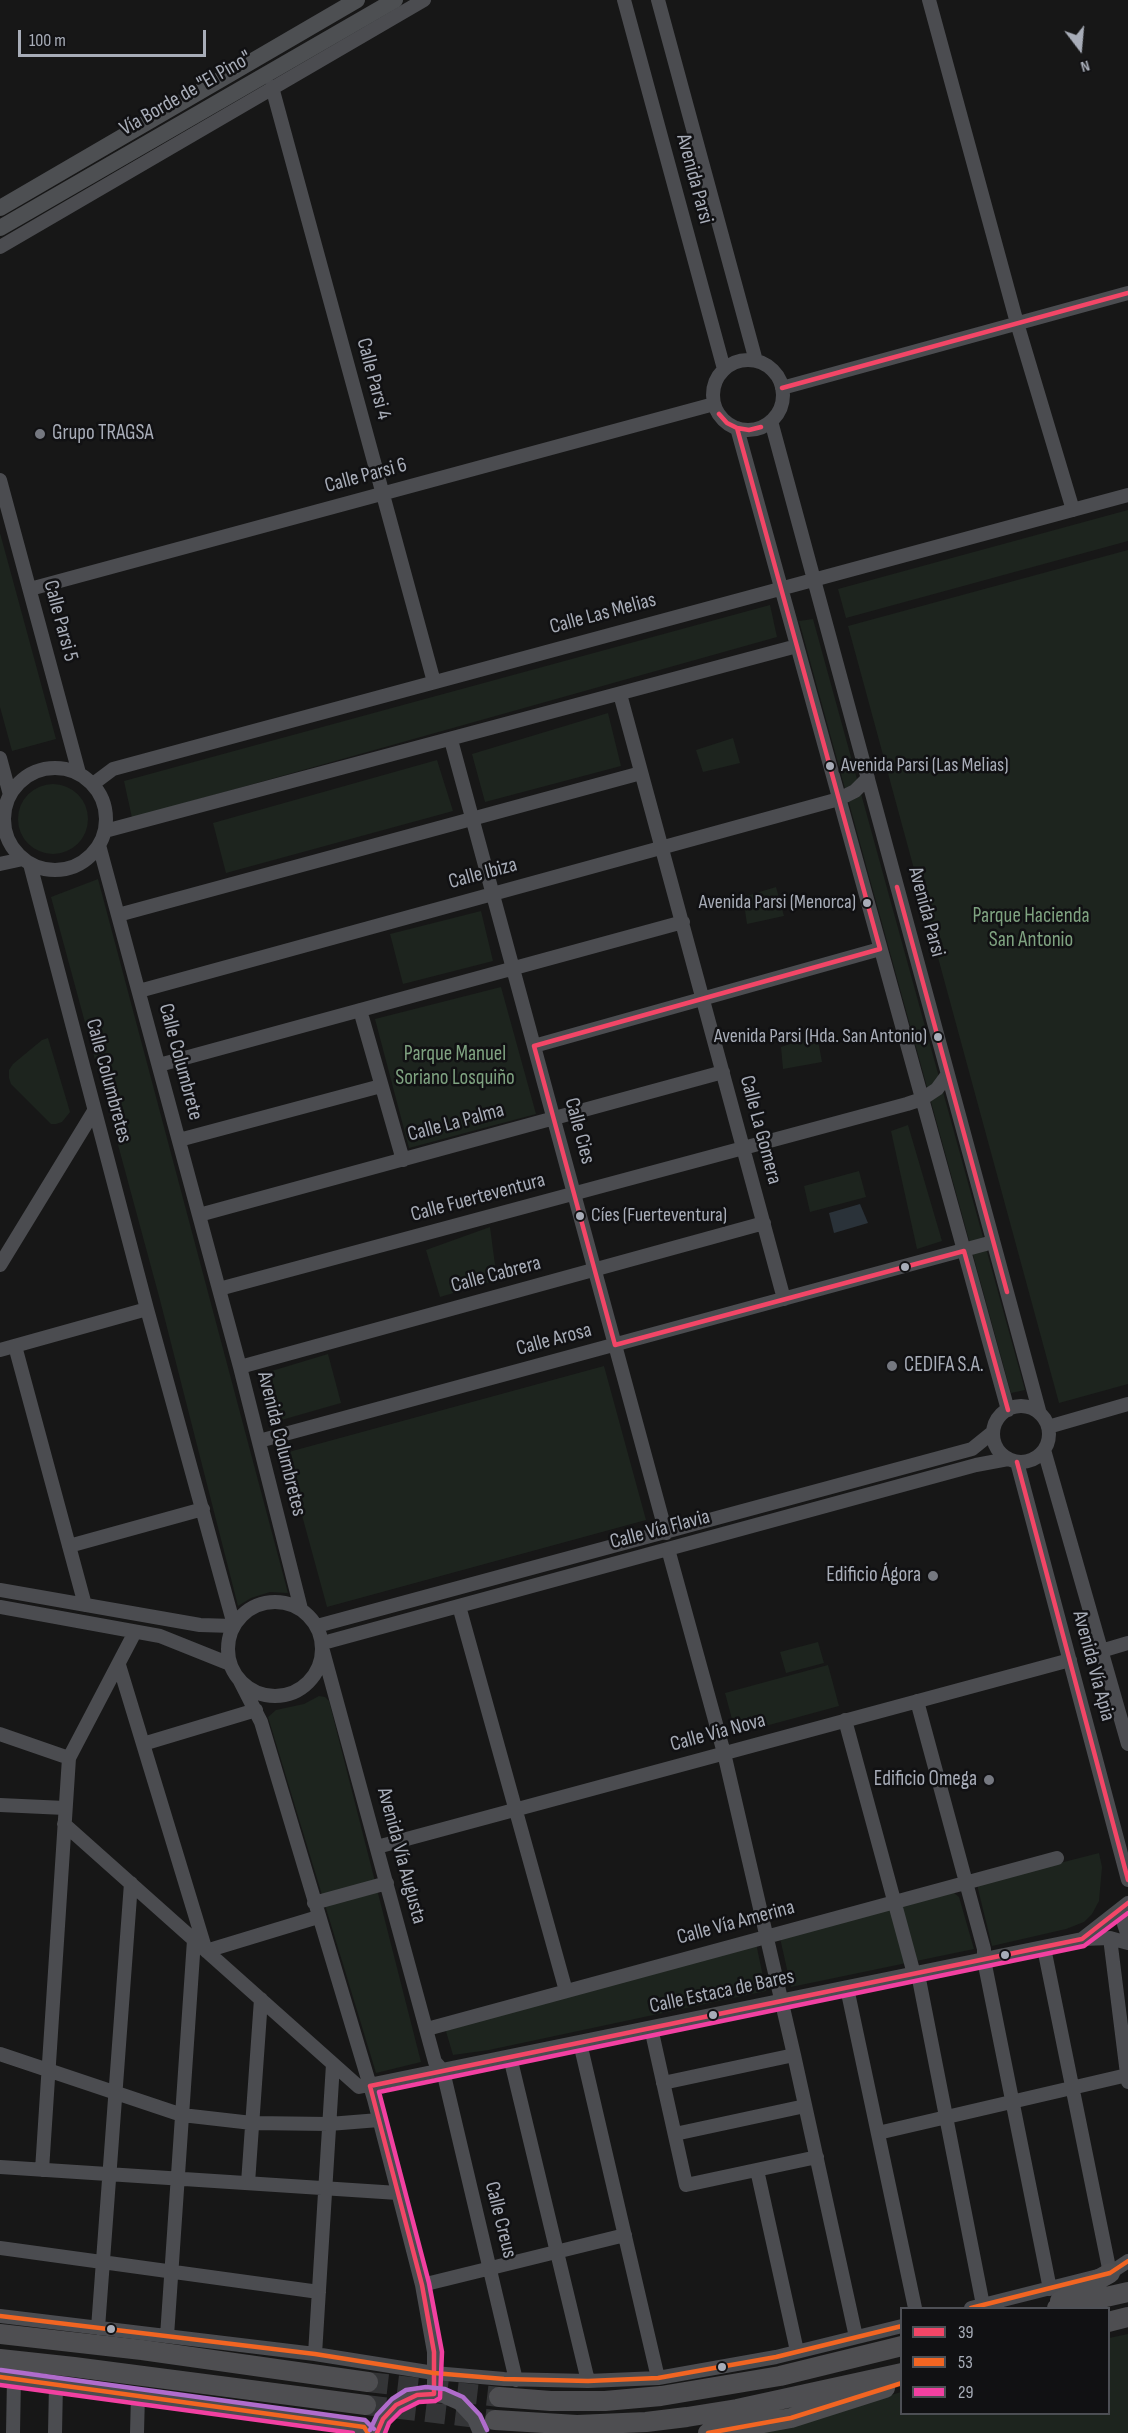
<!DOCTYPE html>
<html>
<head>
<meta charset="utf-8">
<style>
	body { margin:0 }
	#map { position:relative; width:1128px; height:2433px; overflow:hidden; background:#171717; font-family:"Sofia Sans Condensed",sans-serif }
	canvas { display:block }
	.legend { position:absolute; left:900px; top:2307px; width:210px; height:108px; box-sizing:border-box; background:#111113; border:2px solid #4d4f55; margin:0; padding:8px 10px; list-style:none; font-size:18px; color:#a8adb8 }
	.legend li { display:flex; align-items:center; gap:12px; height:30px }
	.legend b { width:30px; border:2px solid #4d4f55 }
	.north { position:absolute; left:1050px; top:18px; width:60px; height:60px; -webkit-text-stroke:4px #111113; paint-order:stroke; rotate:164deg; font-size:16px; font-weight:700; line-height:24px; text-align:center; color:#a8adb8 }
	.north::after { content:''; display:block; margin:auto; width:21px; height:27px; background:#a8adb8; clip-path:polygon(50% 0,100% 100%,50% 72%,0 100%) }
	.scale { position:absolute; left:18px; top:30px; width:188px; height:27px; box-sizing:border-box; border:3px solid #a8adb8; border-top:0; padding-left:8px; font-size:18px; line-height:21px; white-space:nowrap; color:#a8adb8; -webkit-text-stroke:4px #111113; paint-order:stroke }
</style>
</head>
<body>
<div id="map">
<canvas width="1128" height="2433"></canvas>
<ul class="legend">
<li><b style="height:8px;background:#f34667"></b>39</li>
<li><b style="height:8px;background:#f26522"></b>53</li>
<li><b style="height:8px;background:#f240a1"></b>29</li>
</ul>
<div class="north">N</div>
<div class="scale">100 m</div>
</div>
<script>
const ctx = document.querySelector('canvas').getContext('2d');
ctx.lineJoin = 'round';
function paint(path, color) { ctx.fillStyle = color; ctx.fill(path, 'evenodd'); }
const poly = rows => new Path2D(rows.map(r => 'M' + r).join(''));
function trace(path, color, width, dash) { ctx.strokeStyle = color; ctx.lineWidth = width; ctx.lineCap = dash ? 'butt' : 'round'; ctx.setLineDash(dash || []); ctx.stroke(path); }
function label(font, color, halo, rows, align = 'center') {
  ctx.font = font + ' "Sofia Sans Condensed",sans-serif'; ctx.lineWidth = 5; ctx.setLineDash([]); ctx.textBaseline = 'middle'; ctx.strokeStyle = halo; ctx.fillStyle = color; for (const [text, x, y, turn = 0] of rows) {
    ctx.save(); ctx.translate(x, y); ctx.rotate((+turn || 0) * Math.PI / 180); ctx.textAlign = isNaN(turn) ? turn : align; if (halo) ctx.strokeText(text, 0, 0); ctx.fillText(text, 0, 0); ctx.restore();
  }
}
const green = poly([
	[1128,510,1128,541,846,618,838,589],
	[0,533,56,739,12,751,0,707],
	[1128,550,1128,1384,1059,1403,848,626],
	[770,605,777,637,132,818,124,781],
	[813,619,1025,1390,1011,1393,799,621],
	[608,713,621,766,485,802,472,754],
	[733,738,740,763,703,772,696,750],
	[437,760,453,811,226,873,213,823],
	'18 819a35 35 0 1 1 70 0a35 35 0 1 1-70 0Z',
	[98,879,288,1593,270,1592,251,1598,238,1606,160,1300,51,897],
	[776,887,784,916,747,924,743,897],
	[481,911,493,961,403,984,390,934],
	[501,987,536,1114,409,1148,375,1019],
	[817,1035,822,1062,783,1069,781,1047],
	[48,1038,70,1112,62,1122,56,1124,51,1124,11,1084,9,1078,9,1070,13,1064,42,1040],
	[908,1125,942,1241,917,1249,891,1131],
	[859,1171,866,1197,810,1212,804,1186],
	[490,1227,497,1280,440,1297,426,1250],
	[328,1354,341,1403,278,1421,265,1373],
	[604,1366,646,1520,327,1607,285,1453],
	[818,1642,824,1663,786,1673,780,1652],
	[828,1665,839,1706,736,1734,725,1693],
	[319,1696,325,1697,329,1701,421,2062,376,2073,268,1717,276,1710,304,1704],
	[1099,1853,1102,1867,1099,1901,1092,1914,1084,1922,1066,1929,992,1946,978,1889,978,1884],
	[953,1892,959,1897,974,1949,791,1987,780,1938],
	[756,1943,766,1991,489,2050,453,2055,445,2028],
	[1128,2334,1128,2433,751,2433,798,2424,901,2392,902,2414,1108,2414,1109,2338]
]);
const water = poly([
	[860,1204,868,1223,834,1233,829,1213]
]);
const highwayTunnel = poly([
	[368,2382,499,2397],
	[366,2405,495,2420]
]);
const minor = poly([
	[624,0,724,369],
	[658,0,756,361],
	[929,0,1017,323,1073,510],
	[272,87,434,682],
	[0,247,424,0],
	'713 395a35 35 0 1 1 70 0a35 35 0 1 1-70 0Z',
	[782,388,1128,293],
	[771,421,1040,1414],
	[737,428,1008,1410],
	[0,480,79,773],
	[30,589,714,404],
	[620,694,784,1299],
	[451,740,666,1533],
	[0,758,10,795],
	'4 819a51 51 0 1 1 102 0a51 51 0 1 1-102 0Z',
	[93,784,113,769,1128,495],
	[105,831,797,646],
	[99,845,240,1367,301,1609],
	[0,864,23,859],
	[30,864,147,1309,234,1625],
	[118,915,641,773],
	[139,991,839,799,855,791,868,778],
	[360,1010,403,1160],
	[534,1046,880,949],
	[159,1065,683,922],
	[179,1140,381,1086],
	[199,1215,723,1072],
	[0,1265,94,1111],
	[219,1289,907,1104,922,1099,937,1089,948,1074],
	[15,1346,85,1605],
	[0,1350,147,1309],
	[240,1367,764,1223],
	'993 1434a28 28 0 1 1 56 0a28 28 0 1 1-56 0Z',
	[1048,1427,1128,1404],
	[259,1441,993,1242],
	[1044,1450,1128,1744],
	[1017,1462,1128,1880],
	[69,1546,203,1509],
	[668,1549,724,1753,794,2055,856,2337],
	[0,1590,200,1625,233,1626],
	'228 1649a47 47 0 1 1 94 0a47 47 0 1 1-94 0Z',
	[459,1606,566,1991],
	[0,1607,160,1636,230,1664],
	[317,1626,972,1449,993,1432],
	[323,1643,976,1465,1008,1459],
	[323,1651,435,2062,443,2071,516,2380],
	[1101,1651,1128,1643],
	[119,1665,206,1951,318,1917],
	[239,1679,261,1722,374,2099,422,2285,434,2352,434,2394],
	[917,1701,984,1949,984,1960,1050,2289],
	[845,1720,914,1974],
	[0,1734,69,1758],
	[143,1744,256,1710],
	[0,1805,65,1808],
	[64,1824,359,2087,1082,1939,1110,1938,1128,1943],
	[377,1847,1070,1660],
	[314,1903,387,1883],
	[1128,1906,1124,1924,1128,1936],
	[1110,1938,1128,2082],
	[1082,1939,1128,1903],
	[1044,1948,1110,2273],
	[918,1974,983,2305],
	[847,1988,915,2308],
	[651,2028,686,2185,817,2157],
	[427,2029,1057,1858],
	[580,2043,658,2378],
	[0,2054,182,2115,252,2123,329,2124,379,2120],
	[510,2057,588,2381],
	[663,2083,794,2055],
	[878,2133,1127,2075],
	[675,2134,805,2106],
	[0,2167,398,2193],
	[42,2170,69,1758,135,1632],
	[757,2170,797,2351],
	[248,2183,261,1999],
	[0,2248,319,2292],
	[422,2285,625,2235],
	[971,2308,1110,2273,1128,2261],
	[0,2316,315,2354,434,2373,504,2379,588,2381,658,2378,776,2357,902,2326],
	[98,2328,131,1883],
	[167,2336,194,1940],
	[315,2354,333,2064],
	[0,2377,138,2395,364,2427,368,2433],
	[13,2433,14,2378],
	[55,2433,56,2384],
	[137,2433,138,2395],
	[377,2433,383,2419,396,2405,409,2397,426,2394,443,2396,459,2403,474,2419,480,2433]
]);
const major = poly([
	[0,208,357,0],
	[0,228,395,0]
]);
const highway = poly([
	[1060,2301,1110,2273],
	[1057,2308,1128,2292],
	[1108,2322,1128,2317],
	[0,2334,142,2350,368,2382],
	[0,2359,74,2367,366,2405],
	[499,2397,551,2401,605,2401,661,2396,780,2376,902,2346],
	[495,2420,577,2425,646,2422,687,2417,737,2409,902,2373],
	[708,2433,791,2418,885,2388]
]);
const bus1 = poly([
	[782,388,1128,293],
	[719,414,727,423,737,428,749,430,761,427],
	[737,428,880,949,534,1046,615,1345,964,1251,1008,1410],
	[897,887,1007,1292],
	[1017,1462,1128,1880],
	[377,2433,383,2419,396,2405,417,2395,434,2394,434,2352,422,2285,370,2086,1082,1939,1128,1903]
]);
const bus2 = poly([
	[971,2308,1110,2273,1128,2261],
	[0,2316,315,2354,434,2373,504,2379,588,2381,658,2378,776,2357,902,2326],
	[0,2377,364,2427,368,2433],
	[708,2433,791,2418,902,2383]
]);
const bus3 = poly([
	[0,2385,353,2433],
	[385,2433,389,2423,401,2411,419,2402,435,2401,440,2398,442,2352,429,2283,379,2092,1084,1946,1128,1913]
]);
const bus4 = poly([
	[1,2370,365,2420,374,2429],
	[370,2430,377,2415,392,2399,406,2390,426,2387,445,2389,463,2397,480,2415,487,2430]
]);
const markers = [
	[40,434,6,"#757880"],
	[830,766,5,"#a8adb8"],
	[867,903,5,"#a8adb8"],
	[938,1037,5,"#a8adb8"],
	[580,1216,5,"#a8adb8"],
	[905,1267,5,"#a8adb8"],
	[892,1366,6,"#757880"],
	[933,1576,6,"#757880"],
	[989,1780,6,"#757880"],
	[1005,1955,5,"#a8adb8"],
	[713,2015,5,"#a8adb8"],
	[111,2329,5,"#a8adb8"],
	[722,2367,5,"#a8adb8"]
];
const busNames = [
	["Avenida Parsi (Las Melias)",841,766],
	["Avenida Parsi (Menorca)",856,903,"right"],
	["Avenida Parsi (Hda. San Antonio)",927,1037,"right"],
	["Cíes (Fuerteventura)",591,1216]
];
const streetNames = [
	["Vía Borde de \"El Pino\"",186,94,-30],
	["Avenida Parsi",694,179,75],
	["Calle Parsi 4",373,379,75],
	["Calle Parsi 6",366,476,-15],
	["Calle Las Melias",603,614,-15],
	["Calle Parsi 5",60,621,75],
	["Calle Ibiza",483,874,-15],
	["Avenida Parsi",926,912,75],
	["Calle Columbrete",180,1062,75],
	["Calle Columbretes",108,1081,75],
	["Calle La Palma",456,1123,-15],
	["Calle La Gomera",760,1130,75],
	["Calle Cies",579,1131,75],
	["Calle Fuerteventura",478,1198,-15],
	["Calle Cabrera",496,1275,-15],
	["Calle Arosa",554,1340,-15],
	["Avenida Columbretes",281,1444,76],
	["Calle Vía Flavia",660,1530,-15],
	["Avenida Vía Apia",1093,1666,75],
	["Calle Via Nova",718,1733,-15],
	["Avenida Vía Augusta",401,1856,75],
	["Calle Vía Amerina",736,1923,-15],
	["Calle Estaca de Bares",722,1992,-12],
	["Calle Creus",500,2220,76]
];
const poiNames = [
	["Grupo TRAGSA",52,434],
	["CEDIFA S.A.",904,1366],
	["Edificio Ágora",921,1576,"right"],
	["Edificio Omega",977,1780,"right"]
];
const parkNames = [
	["Parque Hacienda",1031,917],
	["San Antonio",1031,941],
	["Parque Manuel",455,1055],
	["Soriano Losquiño",455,1079]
];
paint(green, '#1d241e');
paint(water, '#2a3239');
trace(highwayTunnel, '#343537', 20, [20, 10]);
trace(minor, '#4b4c50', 14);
trace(major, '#4d4f52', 16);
trace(highway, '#4e4e51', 20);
trace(bus1, '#f34667', 4.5);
trace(bus2, '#f26522', 4.5);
trace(bus3, '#f240a1', 4.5);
trace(bus4, '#b06ccc', 4.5);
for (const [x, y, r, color] of markers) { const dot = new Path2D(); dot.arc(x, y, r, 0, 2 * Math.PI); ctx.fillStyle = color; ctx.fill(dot); trace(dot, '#111113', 2); }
label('20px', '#a8adb8', '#111113', busNames, 'left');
label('21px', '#a8adb8', '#111113', streetNames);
label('21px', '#a8adb8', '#111113', poiNames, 'left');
label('21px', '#7fa381', '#111113', parkNames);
</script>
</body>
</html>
